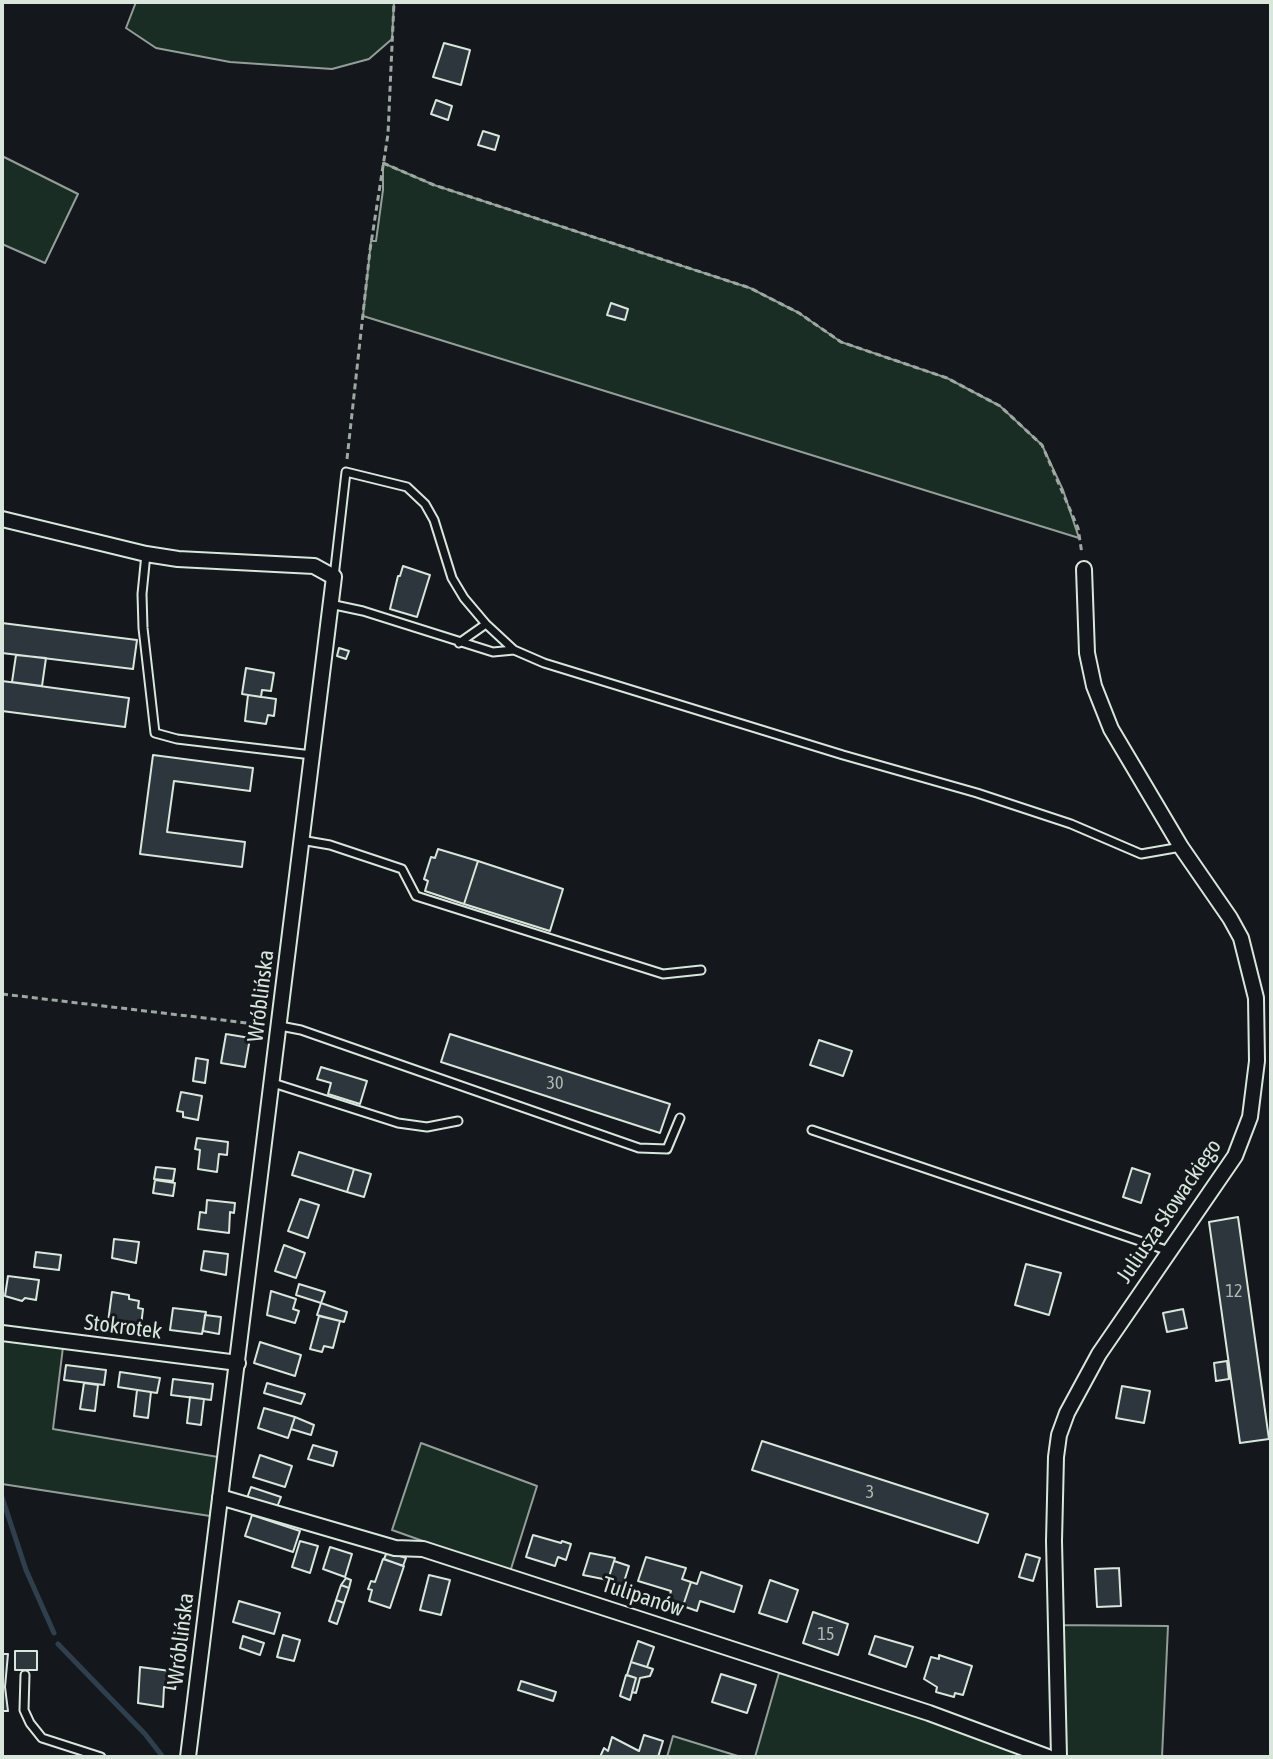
<!DOCTYPE html>
<html>
<head>
<meta charset="utf-8">
<style>
	body { margin:0 }
	#map { position:relative; width:1273px; height:1759px; overflow:hidden; background:#14181c; font-family:"Asap Condensed",sans-serif }
	canvas { display:block }
	.frame { position:absolute; inset:0; border:4px solid #d8e6dc; pointer-events:none }
</style>
</head>
<body>
<div id="map">
<canvas width="1273" height="1759"></canvas>
<div class="frame"></div>
</div>
<script>
const ctx = document.querySelector('canvas').getContext('2d');
ctx.lineJoin = 'round';
function paint(path, color) { ctx.fillStyle = color; ctx.fill(path, 'evenodd'); }
const poly = rows => new Path2D(rows.map(r => 'M' + r).join(''));
function trace(path, color, width, dash) { ctx.strokeStyle = color; ctx.lineWidth = width; ctx.lineCap = dash ? 'butt' : 'round'; ctx.setLineDash(dash || []); ctx.stroke(path); }
function label(font, color, halo, rows, align = 'center') {
  ctx.font = font + ' "Asap Condensed",sans-serif'; ctx.lineWidth = 6; ctx.setLineDash([]); ctx.textBaseline = 'middle'; ctx.strokeStyle = halo; ctx.fillStyle = color; for (const [text, x, y, turn = 0] of rows) {
    ctx.save(); ctx.translate(x, y); ctx.rotate((+turn || 0) * Math.PI / 180); ctx.textAlign = isNaN(turn) ? turn : align; if (halo) ctx.strokeText(text, 0, 0); ctx.fillText(text, 0, 0); ctx.restore();
  }
}
const green = poly([
	[136,2,394,2,392,39,369,59,332,69,230,62,156,48,126,28,136,2],
	[2,156,78,194,45,263,2,244,2,156],
	[383,163,434,185,750,288,799,313,841,342,947,378,1000,406,1042,445,1063,490,1079,538,363,316,371,241,376,241,383,190,383,163],
	[2,1340,63,1347,53,1429,218,1457,210,1516,2,1484,2,1340],
	[421,1443,537,1486,510,1572,392,1530,421,1443],
	[1056,1625,1168,1626,1162,1757,1059,1757,1056,1625],
	[779,1673,908,1714,929,1713,1048,1757,755,1757,779,1673],
	[673,1736,741,1757,667,1757,673,1736]
]);
const stream = poly([
	[2,1497,26,1570,54,1633],
	[58,1644,145,1734,163,1757]
]);
const building = poly([
	[444,43,470,50,461,85,433,77,444,43],
	[436,100,452,106,448,120,431,114,436,100],
	[483,131,499,136,495,150,478,145,483,131],
	[611,303,628,309,625,320,607,315,611,303],
	[403,566,430,575,417,617,390,609,398,576,400,576,403,566],
	[2,623,137,640,133,669,2,653,2,623],
	[339,648,349,651,346,659,337,656,339,648],
	[16,655,46,658,42,686,12,682,16,655],
	[246,668,274,673,271,691,262,690,261,697,242,694,246,668],
	[2,681,129,698,125,727,2,711,2,681],
	[248,695,276,699,274,716,268,715,266,724,245,721,248,695],
	[153,755,253,768,250,791,174,781,167,832,245,842,242,867,140,854,153,755],
	[438,849,478,861,464,904,425,891,428,881,424,879,431,857,435,858,438,849],
	[478,861,563,889,550,931,464,904,478,861],
	[226,1034,250,1038,245,1067,221,1063,226,1034],
	[450,1034,670,1104,660,1133,441,1062,450,1034],
	[819,1040,852,1051,843,1076,810,1065,819,1040],
	[196,1058,208,1060,205,1083,193,1081,196,1058],
	[321,1067,367,1081,360,1104,328,1094,331,1083,317,1079,321,1067],
	[181,1092,202,1096,198,1120,183,1117,183,1112,177,1111,181,1092],
	[197,1138,228,1142,227,1155,219,1154,217,1172,198,1169,200,1150,195,1149,197,1138],
	[299,1152,354,1169,347,1192,292,1175,299,1152],
	[156,1167,175,1169,173,1181,154,1179,156,1167],
	[1132,1168,1150,1174,1141,1203,1123,1197,1132,1168],
	[354,1169,371,1174,364,1197,347,1192,354,1169],
	[155,1180,175,1183,173,1196,153,1193,155,1180],
	[300,1199,319,1205,308,1238,288,1231,300,1199],
	[207,1200,235,1203,234,1213,230,1212,229,1233,198,1229,200,1212,206,1213,207,1200],
	[1238,1217,1269,1439,1240,1443,1209,1222,1238,1217],
	[114,1239,139,1242,136,1263,112,1258,114,1239],
	[284,1245,305,1253,296,1278,275,1271,284,1245],
	[204,1251,228,1254,226,1275,201,1270,204,1251],
	[36,1252,61,1255,59,1270,34,1267,36,1252],
	[1026,1264,1061,1273,1049,1315,1015,1305,1026,1264],
	[8,1276,39,1280,36,1300,25,1298,22,1301,5,1296,8,1276],
	[299,1284,325,1292,321,1303,296,1295,299,1284],
	[271,1291,296,1299,293,1309,299,1311,295,1323,267,1315,271,1291],
	[112,1292,129,1295,129,1299,139,1301,138,1308,143,1309,141,1326,108,1322,112,1292],
	[321,1303,347,1312,344,1322,317,1315,321,1303],
	[173,1308,206,1312,202,1334,170,1330,173,1308],
	[1183,1309,1187,1328,1167,1332,1163,1313,1183,1309],
	[205,1315,221,1317,219,1334,203,1331,205,1315],
	[319,1316,340,1321,333,1348,324,1346,322,1352,310,1349,319,1316],
	[260,1342,301,1355,295,1376,254,1363,260,1342],
	[1227,1361,1229,1379,1216,1381,1214,1363,1227,1361],
	[66,1365,106,1370,104,1385,64,1380,66,1365],
	[120,1372,160,1378,157,1393,118,1387,120,1372],
	[173,1379,213,1384,211,1400,171,1395,173,1379],
	[84,1383,98,1385,95,1411,80,1409,84,1383],
	[267,1383,305,1394,301,1404,264,1393,267,1383],
	[1122,1386,1150,1391,1144,1423,1116,1418,1122,1386],
	[137,1390,151,1392,148,1418,134,1416,137,1390],
	[190,1397,204,1399,201,1425,187,1423,190,1397],
	[264,1408,295,1417,288,1438,258,1428,264,1408],
	[295,1417,314,1425,311,1435,291,1429,295,1417],
	[762,1441,988,1514,978,1543,752,1470,762,1441],
	[313,1445,337,1452,333,1466,308,1459,313,1445],
	[260,1455,292,1466,285,1487,253,1477,260,1455],
	[251,1487,281,1497,277,1507,247,1498,251,1487],
	[252,1515,300,1531,293,1552,245,1536,252,1515],
	[533,1535,561,1543,562,1541,571,1544,566,1560,558,1557,555,1566,526,1557,533,1535],
	[300,1541,318,1546,310,1573,292,1567,300,1541],
	[330,1547,352,1554,345,1577,323,1569,330,1547],
	[387,1552,406,1558,403,1566,384,1559,387,1552],
	[590,1553,615,1558,608,1580,583,1575,590,1553],
	[1026,1554,1040,1558,1033,1581,1019,1577,1026,1554],
	[646,1557,686,1568,682,1579,691,1582,683,1606,668,1601,671,1591,638,1581,646,1557],
	[383,1559,404,1566,390,1608,369,1601,372,1590,368,1589,371,1581,375,1582,383,1559],
	[614,1561,629,1566,623,1585,608,1580,614,1561],
	[1119,1568,1121,1606,1097,1607,1095,1569,1119,1568],
	[701,1572,742,1586,734,1612,700,1601,697,1611,683,1606,691,1582,697,1584,701,1572],
	[429,1575,450,1580,441,1615,420,1610,429,1575],
	[346,1578,351,1580,349,1588,341,1585,346,1578],
	[770,1580,798,1590,787,1622,759,1613,770,1580],
	[341,1585,349,1588,344,1603,336,1600,341,1585],
	[336,1600,344,1603,337,1624,329,1621,336,1600],
	[239,1601,280,1613,274,1634,233,1622,239,1601],
	[813,1612,848,1624,838,1655,803,1643,813,1612],
	[283,1635,300,1640,294,1661,277,1657,283,1635],
	[243,1636,264,1643,260,1655,240,1648,243,1636],
	[875,1636,913,1647,906,1667,869,1654,875,1636],
	[638,1641,654,1647,647,1667,631,1662,638,1641],
	[15,1651,37,1651,37,1670,15,1670,15,1651],
	[2,1654,8,1654,5,1687,8,1711,2,1711,2,1654],
	[939,1655,972,1666,963,1695,955,1693,954,1697,936,1692,937,1687,924,1679,931,1657,939,1659,939,1655],
	[631,1662,653,1669,650,1676,640,1678,636,1693,632,1692,636,1678,627,1675,631,1662],
	[140,1667,178,1672,175,1689,164,1687,163,1707,138,1703,140,1667],
	[721,1674,756,1685,747,1713,712,1702,721,1674],
	[626,1675,636,1678,630,1700,620,1696,626,1675],
	[521,1681,556,1692,553,1701,518,1690,521,1681],
	[644,1735,663,1741,658,1757,600,1757,604,1748,608,1751,612,1737,639,1751,644,1735]
]);
const path = poly([
	[383,163,434,185,750,288,799,313,841,342,947,378,1000,406,1042,445,1078,528,1082,554],
	[347,459,370,250,388,134,394,2],
	[2,994,264,1025]
]);
const lane = poly([
	[146,554,142,594,143,628,155,733,177,739,312,755],
	[334,577,346,472,407,487,425,504,434,520,452,578,464,598,486,624,514,650,544,663,843,755,977,793,1071,824,1141,854,1181,847],
	[330,604,363,611,493,652,514,650],
	[459,643,486,624],
	[301,840,330,845,402,869,416,896,663,974,701,970],
	[280,1026,301,1030,639,1148,667,1149,680,1118],
	[273,1083,398,1123,427,1127,458,1121],
	[812,1130,1169,1251],
	[25,1675,24,1710,30,1723,42,1738,101,1757]
]);
const street = poly([
	[2,519,146,554,178,559,314,566,334,577,188,1757],
	[2,1333,238,1363],
	[220,1497,395,1548,423,1549,929,1713,1048,1757],
	[1059,1757,1054,1541,1056,1457,1059,1435,1067,1413,1099,1354,1235,1156,1250,1117,1257,1061,1256,998,1241,938,1230,918,1181,847,1111,729,1094,686,1087,653,1084,569]
]);
const numberNames = [
	["30",555,1083],
	["12",1234,1291],
	["3",870,1492],
	["15",826,1634]
];
const streetNames = [
	["Wróblińska",261,996,-83],
	["Juliusza Słowackiego",1169,1211,-56],
	["Stokrotek",123,1327,7],
	["Tulipanów",643,1597,18],
	["Wróblińska",181,1639,-83]
];
paint(green, '#1a2d24');
trace(green, '#939e99', 2);
trace(stream, '#2f3f4d', 5);
paint(building, '#2c363c');
trace(building, '#d8e6dc', 2);
trace(lane, '#d8e6dc', 11);
trace(street, '#d8e6dc', 18);
trace(path, '#9da8a2', 3, [6, 4]);
trace(lane, '#14181c', 7);
trace(street, '#14181c', 14);
label('18px', '#adbab4', null, numberNames);
label('22px', '#d8e6dc', '#14181c', streetNames);
</script>
</body>
</html>
